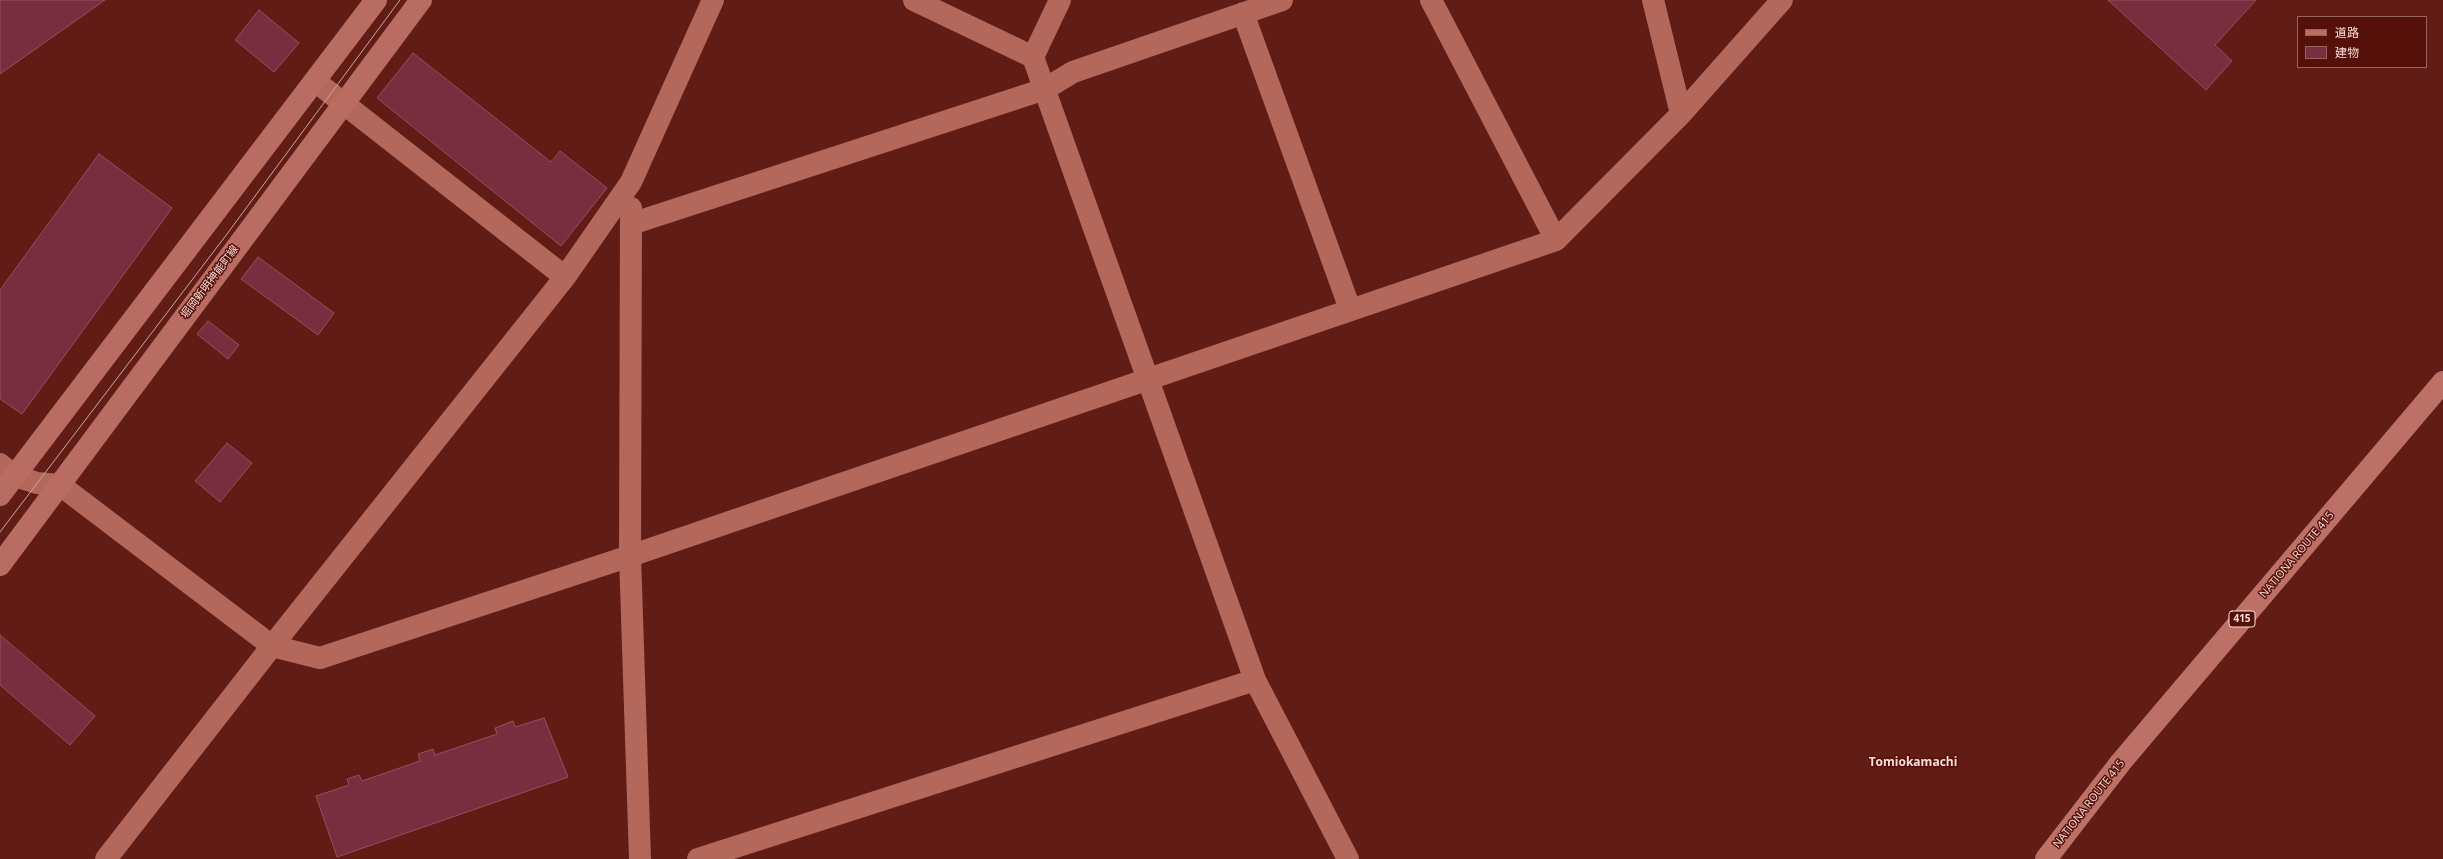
<!DOCTYPE html>
<html>
<head>
<meta charset="utf-8">
<style>
	body { margin:0 }
	#map { position:relative; width:2443px; height:859px; overflow:hidden; background:#611c15; font-family:"Open Sans","Noto Sans JP",sans-serif }
	canvas { display:block }
	.legend { position:absolute; left:2297px; top:16px; width:130px; height:52px; box-sizing:border-box; background:#55100a; border:1px solid #97635d; margin:0; padding:5px 7px; list-style:none; font-size:12px; color:#fadfda }
	.legend li { display:flex; align-items:center; gap:8px; height:20px }
	.legend b { width:20px; border:1px solid #97635d }
</style>
</head>
<body>
<div id="map">
<canvas width="2443" height="859"></canvas>
<ul class="legend">
<li><b style="height:5px;background:#b96c61"></b>道路</li>
<li><b style="height:11px;background:#772f3f"></b>建物</li>
</ul>
</div>
<script>
const ctx = document.querySelector('canvas').getContext('2d');
ctx.lineJoin = 'round';
function paint(path, color) { ctx.fillStyle = color; ctx.fill(path, 'evenodd'); }
const poly = rows => new Path2D(rows.map(r => 'M' + r).join(''));
function trace(path, color, width, dash) { ctx.strokeStyle = color; ctx.lineWidth = width; ctx.lineCap = dash ? 'butt' : 'round'; ctx.setLineDash(dash || []); ctx.stroke(path); }
function label(font, color, halo, rows, align = 'center') {
  ctx.font = font + ' "Open Sans","Noto Sans JP",sans-serif'; ctx.lineWidth = 3; ctx.setLineDash([]); ctx.textBaseline = 'middle'; ctx.strokeStyle = halo; ctx.fillStyle = color; for (const [text, x, y, turn = 0] of rows) {
    ctx.save(); ctx.translate(x, y); ctx.rotate((+turn || 0) * Math.PI / 180); ctx.textAlign = isNaN(turn) ? turn : align; if (halo) ctx.strokeText(text, 0, 0); ctx.fillText(text, 0, 0); ctx.restore();
  }
}
const building = poly([
	[0,0,105,0,0,74,0,0],
	[2108,0,2256,0,2215,45,2232,61,2206,90,2108,0],
	[259,10,299,43,274,72,235,40,259,10],
	[413,53,551,162,560,151,607,188,561,246,377,98,413,53],
	[99,154,172,208,22,414,0,399,0,290,99,154],
	[258,257,334,313,318,335,241,279,258,257],
	[208,321,239,345,228,359,197,334,208,321],
	[227,443,252,463,220,502,195,481,227,443],
	[0,635,95,716,70,745,0,685,0,635],
	[544,718,568,777,337,857,316,796,349,785,347,779,359,775,362,781,420,761,418,754,433,749,435,755,497,734,495,728,513,721,515,727,544,718]
]);
const minor = poly([
	[914,0,1033,57],
	[1060,0,1033,57,1255,680,1348,859],
	[1431,0,1556,240],
	[1653,0,1681,114],
	[1243,13,1350,309],
	[315,81,565,277],
	[631,208,630,556,640,859],
	[631,224,1045,89,1073,72,1282,0],
	[0,464,15,476,37,483,60,485,272,646,320,658,630,556,1556,240,1681,114,1782,0],
	[106,859,272,646,565,277,631,182,713,0],
	[698,859,1255,680]
]);
const major = poly([
	[0,495,376,0],
	[0,565,421,0]
]);
const highway = poly([
	[2046,859,2121,762,2443,382]
]);
const tram = poly([
	[0,532,227,234,400,0]
]);
const shields = [
	[2242,619,26]
];
const shieldNames = [
	["415",2242,619]
];
const streetNames = [
	["堀岡新明神能町線",210,282,-53],
	["NATIONA ROUTE 415",2297,555,-50],
	["NATIONA ROUTE 415",2089,804,-52]
];
const neighbourhoodNames = [
	["Tomiokamachi",1913,763]
];
paint(building, '#772f3f');
trace(building, '#9a4e5c', 1);
trace(minor, '#b4675b', 22);
trace(major, '#b96c61', 22);
trace(highway, '#bd7065', 22);
trace(tram, '#cda6a1', 1);
for (const [x, y, w] of shields) { const box = new Path2D(); box.roundRect(x - w / 2, y - 8, w, 16, 3); ctx.fillStyle = '#55100a'; ctx.fill(box); trace(box, '#fadfda', 1); }
label('bold 10px', '#fadfda', null, shieldNames);
label('11px', '#fadfda', '#55100a', streetNames);
label('bold 12px', '#fadfda', '#55100a', neighbourhoodNames);
</script>
</body>
</html>
